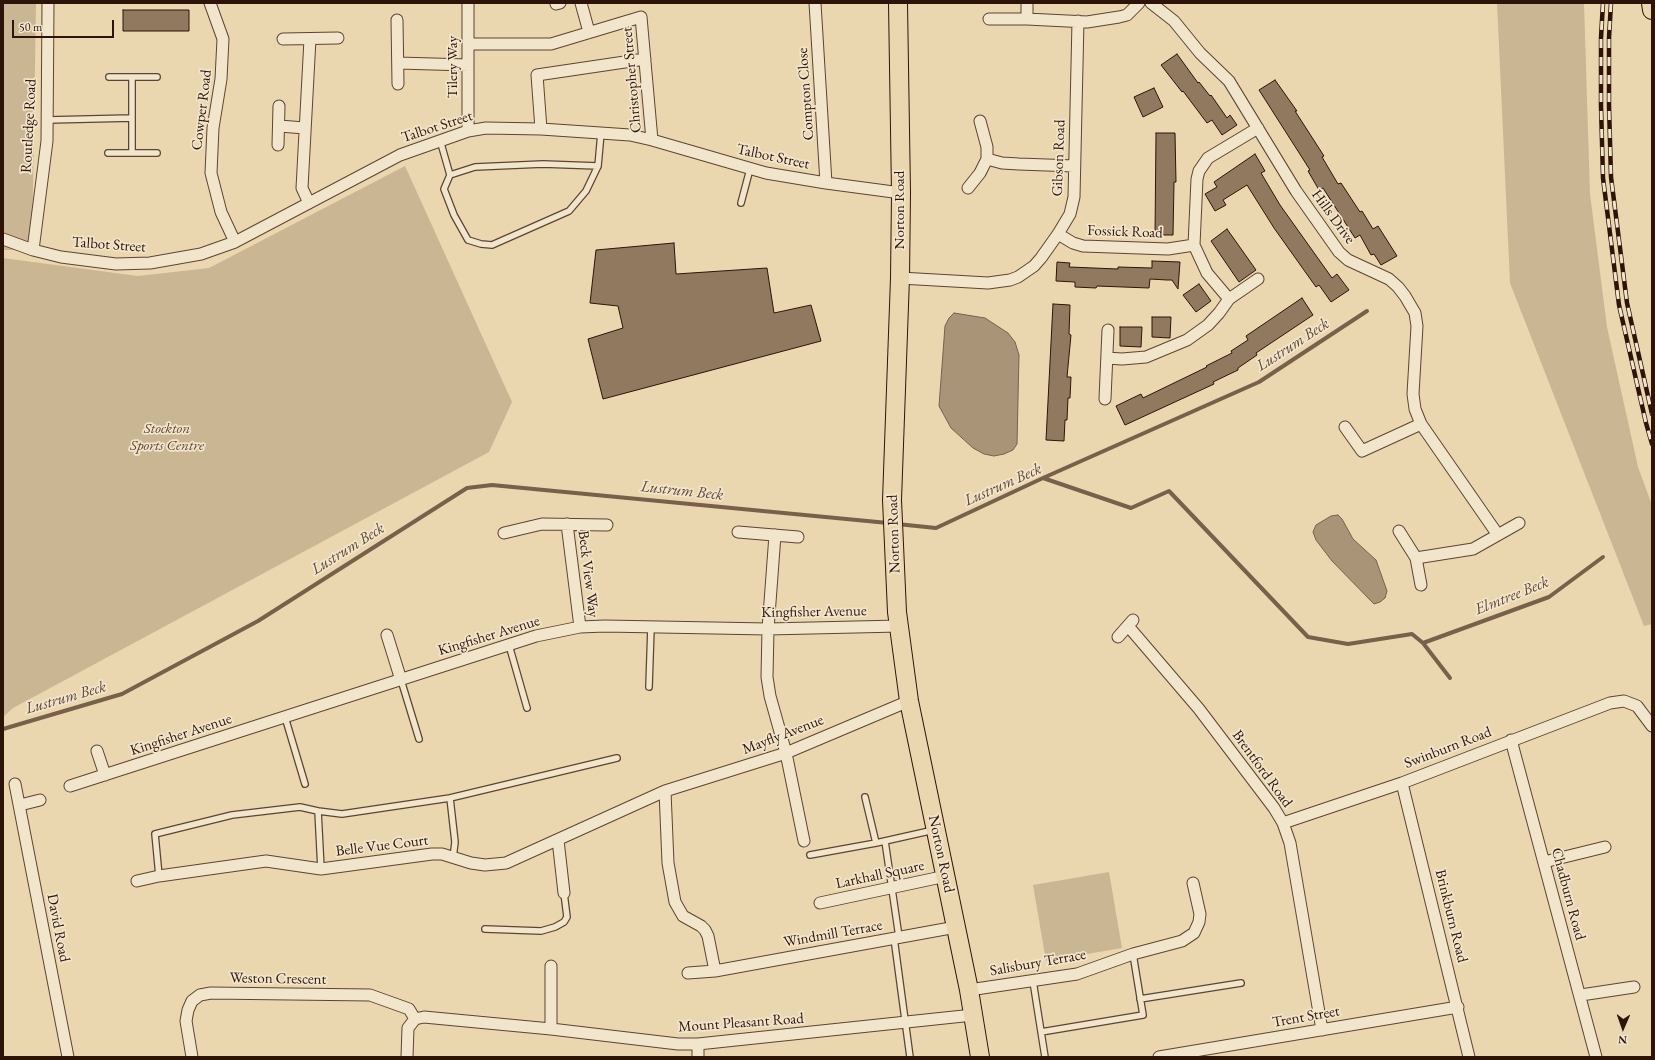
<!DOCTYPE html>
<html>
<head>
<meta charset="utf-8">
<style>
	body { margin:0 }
	#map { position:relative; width:1655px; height:1060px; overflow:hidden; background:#ead7af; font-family:"EB Garamond",serif }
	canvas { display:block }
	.frame { position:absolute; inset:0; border:4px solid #2e1309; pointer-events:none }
	.north { position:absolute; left:1603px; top:1008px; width:40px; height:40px; -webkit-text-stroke:3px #f1e5cb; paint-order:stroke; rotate:182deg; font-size:11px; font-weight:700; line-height:16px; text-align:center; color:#2e1309 }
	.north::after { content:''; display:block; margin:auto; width:14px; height:18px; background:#2e1309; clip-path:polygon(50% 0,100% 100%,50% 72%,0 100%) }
	.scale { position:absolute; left:12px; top:20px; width:102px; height:18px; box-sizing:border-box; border:2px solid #2e1309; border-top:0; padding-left:5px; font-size:12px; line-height:14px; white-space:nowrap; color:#2e1309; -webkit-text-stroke:3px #f1e5cb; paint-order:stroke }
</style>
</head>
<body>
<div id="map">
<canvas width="1655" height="1060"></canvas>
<div class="frame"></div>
<div class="north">N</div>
<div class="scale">50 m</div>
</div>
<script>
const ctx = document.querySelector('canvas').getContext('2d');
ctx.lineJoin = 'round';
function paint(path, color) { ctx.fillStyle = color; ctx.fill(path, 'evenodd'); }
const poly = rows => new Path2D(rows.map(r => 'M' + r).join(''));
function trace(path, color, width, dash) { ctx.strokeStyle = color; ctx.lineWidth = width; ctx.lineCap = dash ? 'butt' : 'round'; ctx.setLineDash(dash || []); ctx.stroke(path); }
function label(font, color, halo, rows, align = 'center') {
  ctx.font = font + ' "EB Garamond",serif'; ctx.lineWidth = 3.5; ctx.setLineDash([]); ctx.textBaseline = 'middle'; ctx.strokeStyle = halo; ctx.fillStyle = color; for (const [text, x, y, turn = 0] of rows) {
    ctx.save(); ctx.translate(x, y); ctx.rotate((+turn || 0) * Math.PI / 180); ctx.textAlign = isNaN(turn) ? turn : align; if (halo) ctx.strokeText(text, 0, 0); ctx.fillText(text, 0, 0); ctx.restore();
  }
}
const green = poly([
	[3,3,36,3,32,250,3,250],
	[1497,3,1584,3,1590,194,1607,327,1638,467,1652,505,1652,624,1644,626,1510,283],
	[405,166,512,402,489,452,13,708,3,717,3,258,138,276,209,268],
	[1109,872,1122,948,1046,961,1033,885]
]);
const water = poly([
	[954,313,985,318,1008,333,1015,342,1019,355,1017,444,1013,450,1004,454,994,456,984,454,973,448,951,428,939,406,945,326,949,318,954,313],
	[1338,515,1342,519,1353,539,1376,560,1387,591,1385,598,1380,602,1374,604,1332,561,1316,540,1313,532,1316,525,1331,516,1338,515]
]);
const stream = poly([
	[1043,478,1131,508,1169,491,1308,637,1348,644,1412,634,1423,643,1450,678],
	[897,524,936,528,1043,478,1259,382,1367,311],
	[1423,643,1549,597,1603,557],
	[3,729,122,694,258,621,467,488,492,485,888,523]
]);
const building = poly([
	[123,10,189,10,189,31,123,31,123,10],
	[1177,54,1198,83,1199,82,1210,96,1211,95,1227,118,1230,115,1237,125,1222,135,1212,120,1207,123,1183,91,1182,92,1161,65,1177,54],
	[1275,80,1297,111,1295,111,1324,156,1322,157,1338,184,1341,183,1360,212,1362,211,1373,229,1378,226,1397,256,1381,265,1374,254,1371,255,1360,235,1355,238,1323,188,1319,190,1308,171,1310,170,1259,90,1275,80],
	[1154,88,1163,107,1143,117,1134,97,1154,88],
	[1156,133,1175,133,1176,182,1174,182,1173,235,1155,235,1156,133],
	[1255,154,1265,171,1261,173,1280,205,1332,278,1337,274,1349,290,1331,302,1319,285,1316,287,1274,228,1247,185,1223,200,1226,205,1215,211,1205,194,1217,187,1214,182,1255,154],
	[1227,229,1256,270,1239,282,1211,241,1227,229],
	[674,243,676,274,767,268,774,313,811,305,821,341,603,399,588,339,623,328,618,306,590,303,596,250,674,243],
	[1152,261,1180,262,1178,289,1172,280,1167,280,1150,279,1149,288,1097,286,1096,288,1075,287,1075,282,1056,281,1057,262,1070,263,1069,267,1118,269,1118,267,1152,268,1152,261],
	[1199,284,1211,301,1196,312,1183,295,1199,284],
	[1302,298,1313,315,1256,353,1257,355,1238,368,1238,370,1213,382,1214,384,1125,425,1116,406,1141,394,1143,398,1207,367,1206,366,1232,353,1231,351,1248,340,1246,336,1302,298],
	[1053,304,1070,305,1069,334,1071,335,1067,377,1071,377,1070,398,1068,398,1067,420,1065,420,1064,441,1046,440,1053,304],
	[1152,317,1171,317,1170,338,1152,337,1152,317],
	[1120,327,1142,327,1141,347,1120,346,1120,327]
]);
const lane = poly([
	[109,77,157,77],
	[132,77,132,153],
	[47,120,132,118],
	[440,140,450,175,444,189,454,215,468,240,481,244,492,245,569,211,586,191,598,166,601,133],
	[108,153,157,153],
	[450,175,475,167,543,164,598,166],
	[741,203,750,169],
	[509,645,527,708],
	[401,680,419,739],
	[649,687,651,627],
	[285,717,305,784],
	[865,797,876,843],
	[450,798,617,758],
	[318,811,342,814,450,798,455,842,453,858],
	[885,841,899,937],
	[810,855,876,843,934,830],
	[159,876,155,834,232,815,300,807,318,811,321,869],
	[485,929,541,931,555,927,564,922,567,917,564,893],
	[894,938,910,1057],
	[1033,981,1045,1057],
	[1140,999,1241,983],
	[1041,1032,1143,1015,1133,954]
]);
const street = poly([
	[210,3,223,39,221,79,213,128,211,173,221,212,235,242],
	[468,3,468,131],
	[581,3,589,32],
	[815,3,826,183],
	[1027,3,1027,19],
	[1151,3,1174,21,1200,53,1229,81,1296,191,1339,252,1348,260,1389,279,1398,287,1405,296,1415,313,1417,326,1413,394,1415,409,1421,424,1498,535],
	[556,4,560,3],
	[989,19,1027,19,1087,22,1119,17,1127,15,1139,3],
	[397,20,398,84],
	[283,39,338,38],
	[468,44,551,44,641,17,652,140],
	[398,63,468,65],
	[279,126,305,128],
	[541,129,537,75,645,59],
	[278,145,279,106],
	[987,159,1002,163,1019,164,1074,166],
	[968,188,980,173,987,159,987,147,980,121],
	[309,203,302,188,310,39],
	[1058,234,1073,243,1083,246,1168,249,1194,245],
	[3,239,33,250,61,257,116,264,150,263,201,254,235,242,400,155,468,131,486,128,541,129,630,135,652,140,766,173,826,183,901,193],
	[33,250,47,141,48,3],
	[900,278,988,283,1010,280,1018,277,1034,266,1041,258,1058,234,1070,214,1074,197,1078,21],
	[1229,299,1207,273,1194,245,1197,179,1199,171,1208,158,1258,128],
	[1107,358,1122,359,1146,357,1187,340,1208,325,1219,313,1229,299,1258,279],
	[1105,399,1108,330],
	[1345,427,1362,451,1421,424],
	[567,524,580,627],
	[1399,531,1416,558,1421,585],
	[738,532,798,537],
	[504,533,542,524,607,525],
	[775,535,768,629,767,677,770,696,786,753,804,841],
	[1416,558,1473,549,1519,523],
	[1128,626,1199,709,1274,808,1283,823,1290,843,1322,1030],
	[387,635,401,680],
	[1118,637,1133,620],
	[1511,740,1596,1057],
	[97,751,105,775],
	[1402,783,1469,1057],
	[15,784,68,1057],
	[70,786,536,636,580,627,605,626,768,629,899,626],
	[665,791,668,863,675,902,683,916,701,926,705,930,708,936,715,971],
	[20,805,40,800],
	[1283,823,1402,783,1610,703,1624,701,1637,706,1652,726],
	[558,840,564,893],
	[1544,862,1605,847],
	[137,881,159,876,266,861,321,869,432,854,442,854,471,863,485,865,506,863,665,791,786,753,909,701],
	[820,903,946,876],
	[551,966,551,1029],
	[688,973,715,971,956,927],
	[969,990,1077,974,1133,954,1182,941,1194,933,1199,922,1200,914,1193,883],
	[1581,995,1634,987],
	[415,1019,424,1017,551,1029,678,1044,698,1044,973,1015],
	[192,1057,186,1021,188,1010,192,1001,200,995,211,993,370,995,409,1009,415,1019],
	[407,1057,408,1028,415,1019],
	[698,1057,698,1044],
	[1159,1057,1458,1007]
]);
const primary = poly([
	[898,3,901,193,900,278,892,500,897,612,909,701,969,990,980,1057],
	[1651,3,1652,10]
]);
const rail = poly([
	[1603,3,1601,38,1601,106,1603,178,1619,305,1646,423,1652,444],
	[1611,3,1609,38,1609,106,1611,177,1627,303,1652,414]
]);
const streetNames = [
	["Tilery Way",453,67,-90],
	["Christopher Street",632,80,-95],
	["Compton Close",806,94,-94],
	["Cowper Road",202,110,-83],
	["Routledge Road",29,126,-87],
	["Talbot Street",437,127,-18],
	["Talbot Street",773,157,12],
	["Gibson Road",1059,158,-88],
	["Norton Road",900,210,-90],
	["Hills Drive",1333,217,54],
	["Fossick Road",1125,232,2],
	["Talbot Street",109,245,4],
	["Norton Road",894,534,-92],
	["Beck View Way",588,574,83],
	["Kingfisher Avenue",814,612,-1],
	["Kingfisher Avenue",489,636,-17],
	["Kingfisher Avenue",181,735,-18],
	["Mayfly Avenue",783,735,-21],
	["Swinburn Road",1448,748,-21],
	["Brentford Road",1262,769,54],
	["Belle Vue Court",382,846,-7],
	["Norton Road",941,854,78],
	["Larkhall Square",880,875,-12],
	["Chadburn Road",1568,894,75],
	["Brinkburn Road",1451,916,76],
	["David Road",58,928,79],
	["Windmill Terrace",833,934,-10],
	["Salisbury Terrace",1038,963,-10],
	["Weston Crescent",278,979,1],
	["Trent Street",1306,1017,-10],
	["Mount Pleasant Road",741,1023,-4]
];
const parkNames = [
	["Stockton",167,429],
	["Sports Centre",167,446]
];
const waterNames = [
	["Lustrum Beck",1293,345,-33],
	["Lustrum Beck",1003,485,-24],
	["Lustrum Beck",682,491,6],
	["Lustrum Beck",348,549,-32],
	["Elmtree Beck",1512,596,-22],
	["Lustrum Beck",66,698,-16]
];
paint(green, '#cab693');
paint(water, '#aa9477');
trace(water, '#78604b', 1);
trace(stream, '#78604b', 4);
paint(building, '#90795f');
trace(building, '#2e1309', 1);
trace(lane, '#5d4432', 8);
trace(street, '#5d4432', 13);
trace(primary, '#2e1309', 20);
trace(lane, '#f1e5cb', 5.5);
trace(street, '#f1e5cb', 11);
trace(primary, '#ead7af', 18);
trace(rail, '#2e1309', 4.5);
trace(rail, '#f1e5cb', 3, [9]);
label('15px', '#2e1309', '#f1e5cb', streetNames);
label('italic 15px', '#5d4432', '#f1e5cb', parkNames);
label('italic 16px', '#604735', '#f1e5cb', waterNames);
</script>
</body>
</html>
